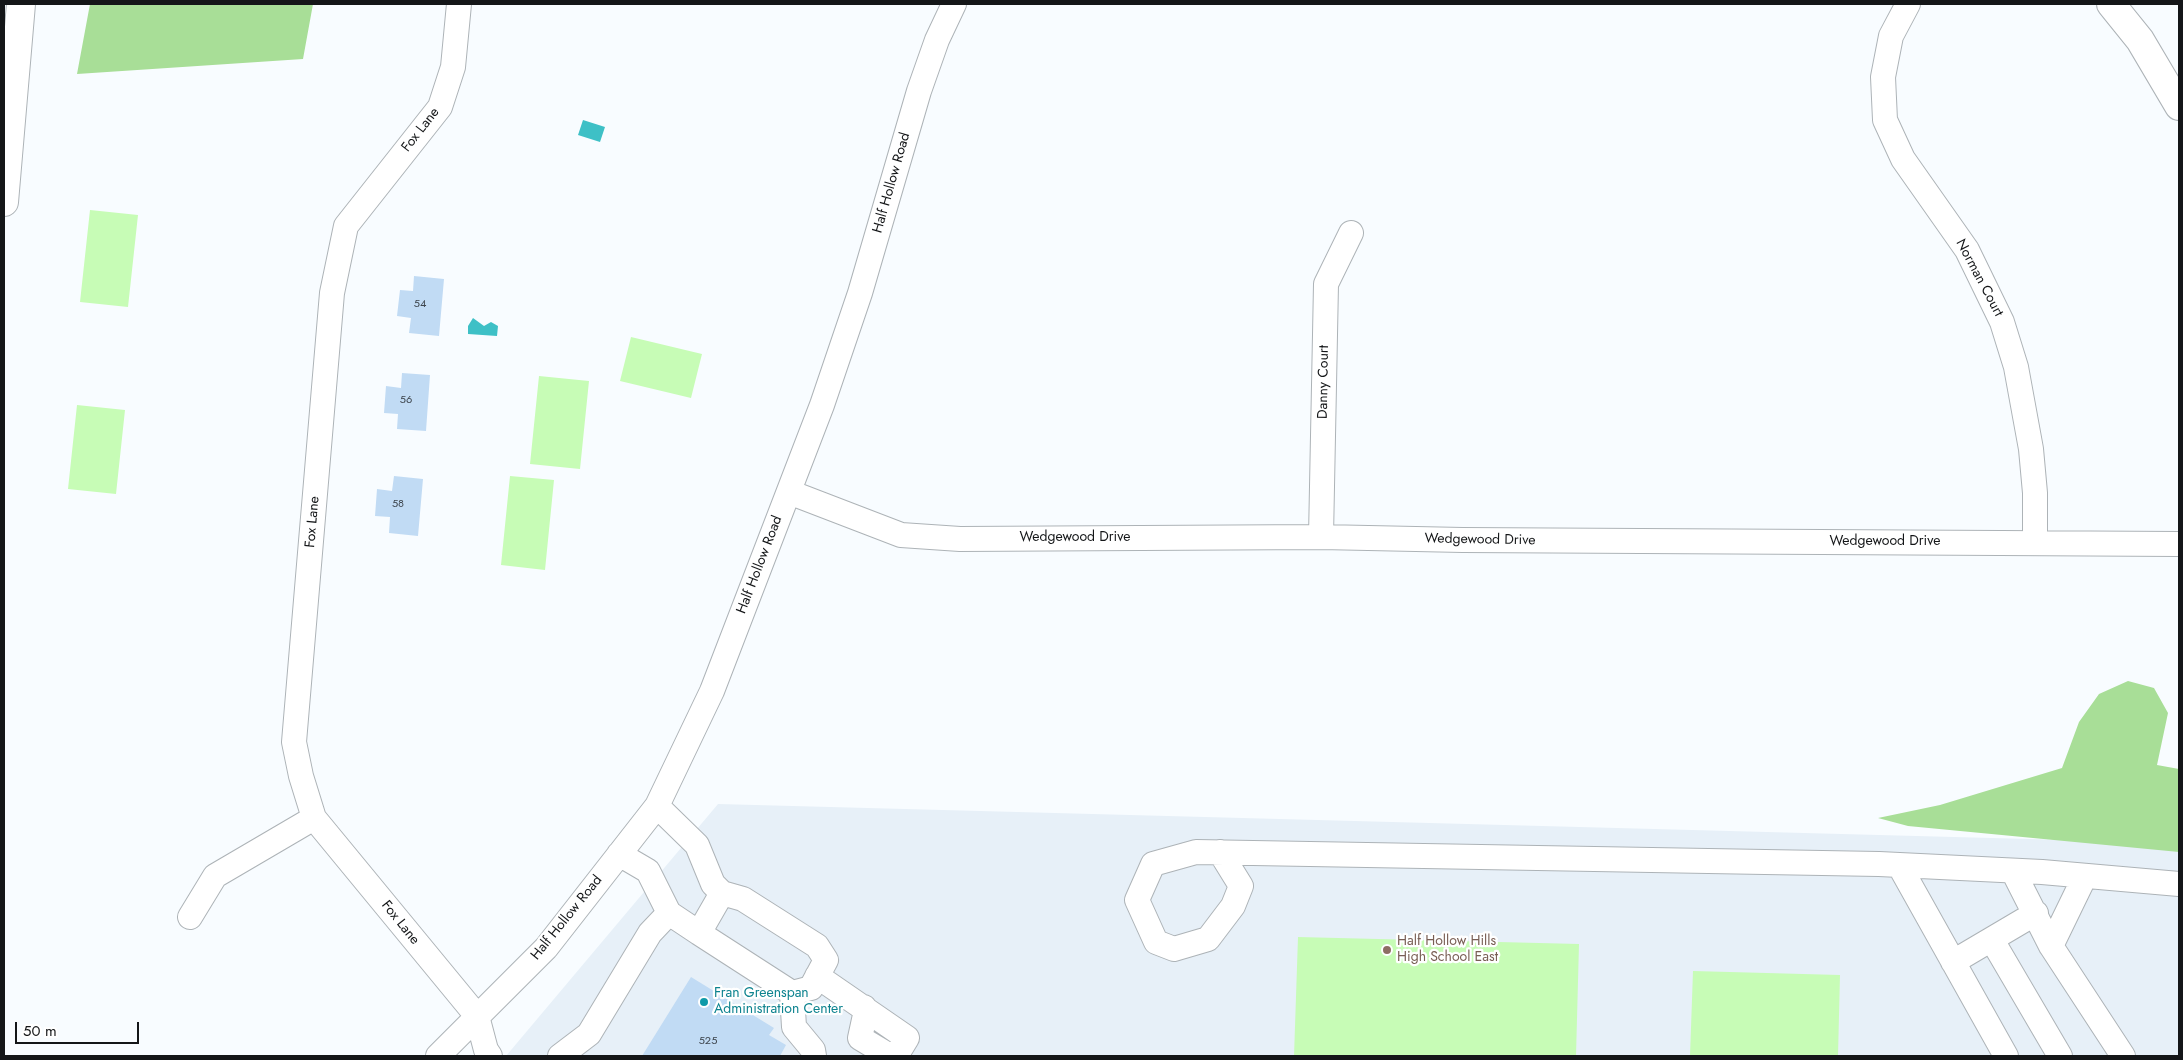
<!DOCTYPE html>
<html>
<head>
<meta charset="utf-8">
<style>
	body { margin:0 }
	#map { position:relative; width:2183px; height:1060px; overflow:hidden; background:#f8fcff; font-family:Jost,sans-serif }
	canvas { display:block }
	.frame { position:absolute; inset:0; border:5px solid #141618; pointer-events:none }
	.scale { position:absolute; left:15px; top:1022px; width:124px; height:22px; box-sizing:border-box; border:2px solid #141618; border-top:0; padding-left:6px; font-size:15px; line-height:18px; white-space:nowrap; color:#141618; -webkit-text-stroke:4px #fff; paint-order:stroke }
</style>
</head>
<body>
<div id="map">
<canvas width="2183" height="1060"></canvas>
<div class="frame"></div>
<div class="scale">50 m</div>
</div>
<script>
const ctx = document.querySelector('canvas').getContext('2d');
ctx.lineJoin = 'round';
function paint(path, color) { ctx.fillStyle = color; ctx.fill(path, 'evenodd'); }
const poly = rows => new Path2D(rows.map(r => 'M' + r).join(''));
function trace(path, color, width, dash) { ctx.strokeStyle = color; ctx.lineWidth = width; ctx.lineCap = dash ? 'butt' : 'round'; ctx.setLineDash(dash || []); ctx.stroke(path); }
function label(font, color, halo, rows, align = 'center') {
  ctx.font = font + ' Jost,sans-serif'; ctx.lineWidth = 4.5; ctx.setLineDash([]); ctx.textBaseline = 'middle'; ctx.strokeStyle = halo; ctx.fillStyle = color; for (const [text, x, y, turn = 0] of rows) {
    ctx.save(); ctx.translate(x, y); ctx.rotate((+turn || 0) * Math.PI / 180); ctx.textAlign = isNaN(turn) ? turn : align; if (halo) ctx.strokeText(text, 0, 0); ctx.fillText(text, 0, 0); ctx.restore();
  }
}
const built = poly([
	[718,804,2179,843,2179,1056,506,1056]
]);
const green = poly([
	[90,210,138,215,128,307,80,302],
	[631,337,702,354,691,398,620,381],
	[539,376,589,381,580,469,530,464],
	[77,405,125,410,116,494,68,489],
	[510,476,554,480,545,570,501,565],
	[1298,937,1579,944,1576,1056,1294,1056],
	[1693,971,1840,975,1838,1056,1690,1056]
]);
const forest = poly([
	[90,4,313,4,303,59,77,74],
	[2128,681,2154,688,2168,713,2157,765,2179,769,2179,852,1908,826,1878,818,1940,805,2062,768,2079,722,2099,694]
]);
const water = poly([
	[583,120,605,127,600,142,578,135],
	[473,318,484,326,491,322,498,326,497,336,468,334,468,326]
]);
const building = poly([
	[414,276,444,279,439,336,409,333,411,318,397,316,400,290,413,291],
	[402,373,430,375,426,431,397,429,398,414,384,413,386,386,401,388],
	[394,476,423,479,418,536,389,533,390,517,375,516,377,489,392,491],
	[691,977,774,1028,769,1035,786,1045,780,1056,642,1056]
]);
const minor = poly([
	[459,4,453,67,440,107,346,226,332,293,294,742,301,776,314,818,477,1016,486,1050,490,1056],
	[1908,4,1891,36,1883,77,1885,120,1903,159,1967,250,2002,322,2016,367,2031,449,2035,493,2035,543],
	[789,492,901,535,960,539,1321,537,1463,540,2179,544],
	[1321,537,1326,284,1351,233],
	[1220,852,1241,886,1233,906,1208,939,1174,949,1156,942,1137,900,1153,864,1196,852,1879,864,2042,872,2179,884],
	[619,854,648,871,669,913,699,933,722,893,713,884,697,845,657,806],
	[1899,865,2006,1056],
	[2013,871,2051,946,2123,1056],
	[190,917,215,876,314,818],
	[699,933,792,993,811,988,826,960,817,946,743,899,722,893],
	[1992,940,2060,1056],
	[2051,946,2085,876],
	[1953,962,2036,913],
	[817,976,907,1038,896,1056],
	[792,993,794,1027,813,1050,814,1056],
	[864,1007,865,1015,860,1038,890,1056],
	[438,1056,546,948,657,806,712,691,822,405,860,293,919,91,937,40,954,4],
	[560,1056,589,1034,650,933,669,913]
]);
const major = poly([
	[2111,4,2140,40,2179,106],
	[4,202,21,4]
]);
const markers = [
	[1387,950,5,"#8d6e63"],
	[704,1002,5,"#0f9aa8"]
];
const numberNames = [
	["54",420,304],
	["56",406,400],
	["58",398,504],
	["525",708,1041]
];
const streetNames = [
	["Fox Lane",421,130,-52],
	["Half Hollow Road",892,183,-74],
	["Norman Court",1979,278,62],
	["Danny Court",1324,382,-89],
	["Fox Lane",313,522,-85],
	["Wedgewood Drive",1075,538],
	["Wedgewood Drive",1480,540,1],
	["Wedgewood Drive",1885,542],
	["Half Hollow Road",760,565,-69],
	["Half Hollow Road",567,918,-51],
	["Fox Lane",400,923,51]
];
const educationNames = [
	["Half Hollow Hills",1397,942],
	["High School East",1397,958]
];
const cultureNames = [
	["Fran Greenspan",714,994],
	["Administration Center",714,1010]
];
paint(built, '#e7f0f8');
paint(green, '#c7fcb6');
paint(forest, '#a8de97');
paint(water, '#3ec0c6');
paint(building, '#c1dbf4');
trace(minor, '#adb3b7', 26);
trace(major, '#adb3b7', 30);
trace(minor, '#fff', 24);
trace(major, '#fff', 28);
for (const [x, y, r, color] of markers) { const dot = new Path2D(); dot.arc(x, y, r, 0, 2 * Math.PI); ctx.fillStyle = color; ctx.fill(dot); trace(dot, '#fff', 2); }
label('11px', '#3f474f', null, numberNames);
label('14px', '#141618', '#fff', streetNames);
label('14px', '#785e54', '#fff', educationNames, 'left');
label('14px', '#0d838f', '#fff', cultureNames, 'left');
</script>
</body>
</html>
